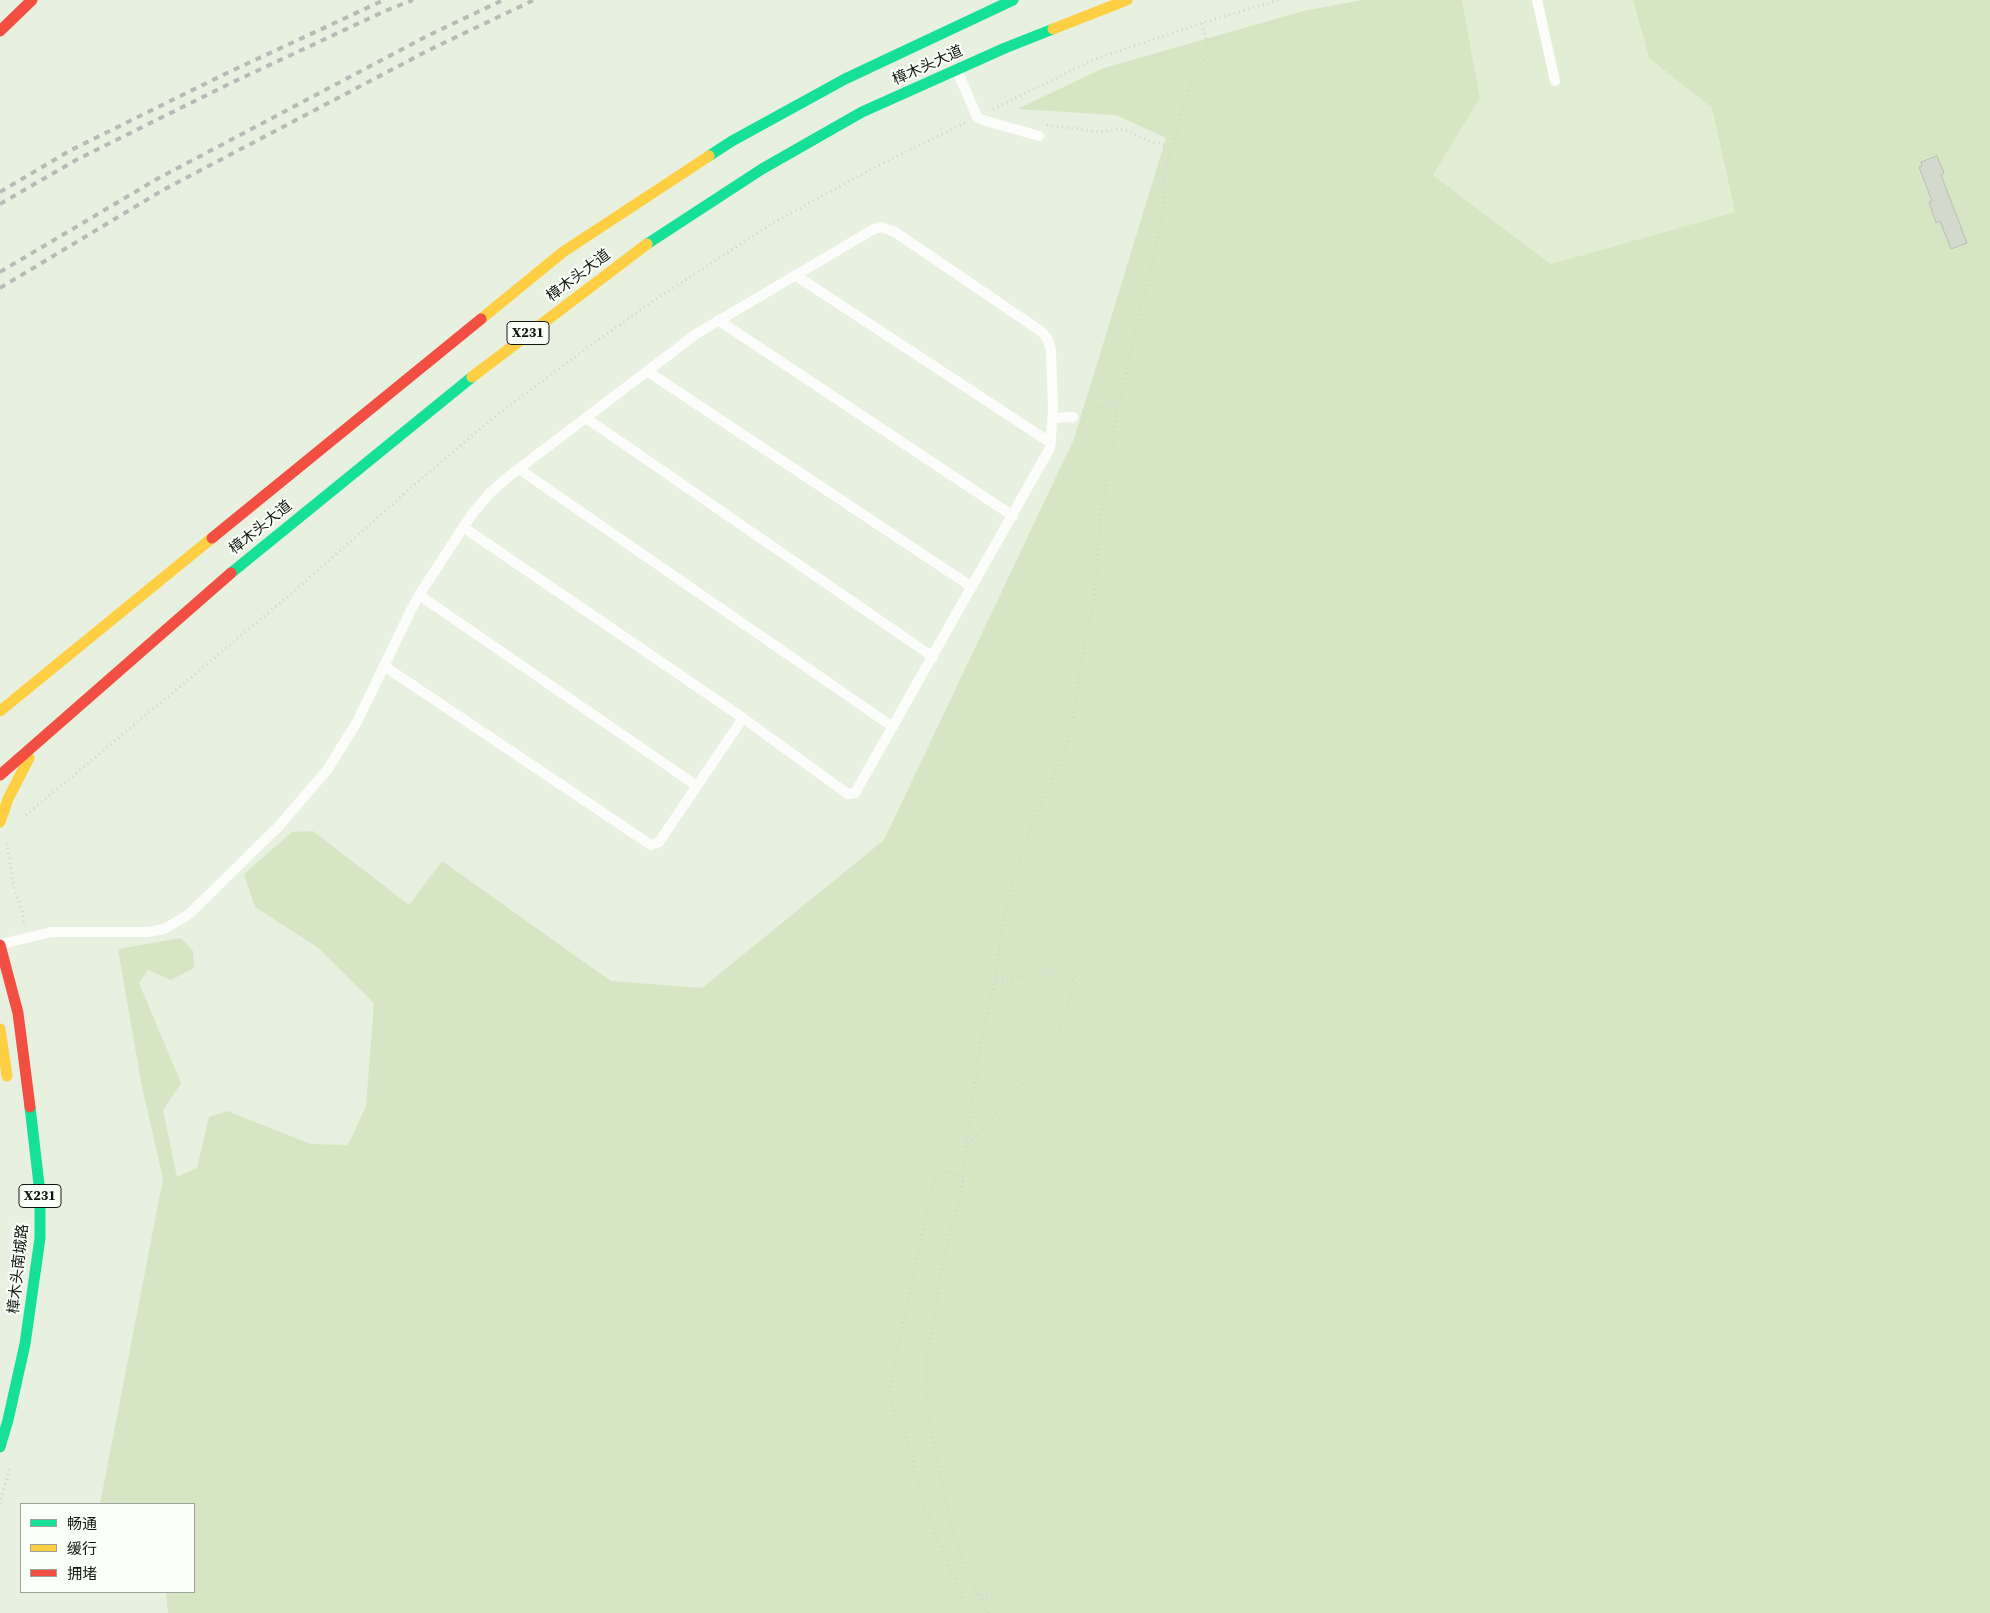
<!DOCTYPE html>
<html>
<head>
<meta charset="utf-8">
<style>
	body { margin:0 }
	#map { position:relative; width:1990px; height:1613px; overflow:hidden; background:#e8f0df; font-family:"Source Serif 4","Noto Sans SC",serif }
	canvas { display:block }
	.legend { position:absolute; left:20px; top:1503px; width:175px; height:90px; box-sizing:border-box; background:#fcfef9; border:1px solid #9ea29b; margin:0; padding:6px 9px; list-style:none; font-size:15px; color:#12170d }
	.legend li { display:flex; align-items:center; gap:10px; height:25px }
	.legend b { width:25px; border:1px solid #9ea29b }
</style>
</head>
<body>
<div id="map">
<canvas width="1990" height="1613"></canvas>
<ul class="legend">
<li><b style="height:6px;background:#16e098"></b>畅通</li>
<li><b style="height:6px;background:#ffcf43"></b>缓行</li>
<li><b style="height:6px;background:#f24e42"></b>拥堵</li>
</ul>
</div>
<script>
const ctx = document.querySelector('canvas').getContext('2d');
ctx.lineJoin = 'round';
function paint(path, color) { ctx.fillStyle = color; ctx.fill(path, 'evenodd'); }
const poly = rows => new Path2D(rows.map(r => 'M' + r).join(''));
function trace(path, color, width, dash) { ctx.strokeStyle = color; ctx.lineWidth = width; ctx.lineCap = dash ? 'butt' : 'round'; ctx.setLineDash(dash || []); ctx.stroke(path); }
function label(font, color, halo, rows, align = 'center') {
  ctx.font = font + ' "Source Serif 4","Noto Sans SC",serif'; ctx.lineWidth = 4.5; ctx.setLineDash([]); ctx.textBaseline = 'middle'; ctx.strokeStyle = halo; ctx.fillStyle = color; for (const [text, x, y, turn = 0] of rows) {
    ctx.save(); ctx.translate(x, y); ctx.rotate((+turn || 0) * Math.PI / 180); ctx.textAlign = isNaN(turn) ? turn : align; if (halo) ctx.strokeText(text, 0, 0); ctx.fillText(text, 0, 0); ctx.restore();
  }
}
const built = poly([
	[1462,0,1633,0,1649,58,1712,108,1735,212,1551,264,1433,175,1480,98]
]);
const green = poly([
	[1362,0,1462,0,1480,98,1433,175,1551,264,1735,212,1712,108,1649,58,1633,0,1990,0,1990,1613,168,1613,166,1592,194,1592,194,1504,100,1504,163,1179,141,1082,118,949,181,938,193,951,194,968,171,980,148,970,139,983,181,1083,163,1110,177,1177,197,1168,209,1117,227,1111,311,1144,348,1145,366,1106,374,1003,317,947,255,907,244,874,292,832,313,831,409,905,442,861,611,981,702,988,884,840,1074,439,1166,138,1116,115,1017,109,1104,68,1303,11]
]);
const building = poly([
	[1937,156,1944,173,1941,175,1967,243,1951,249,1940,221,1936,223,1929,202,1932,201,1919,167,1922,166,1921,162,1937,156]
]);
const path = poly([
	[993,109,1095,59,1202,23,1279,0],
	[1047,125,1100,132,1118,129,1125,130,1149,141,1173,147],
	[1083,412,1100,406,1108,405,1116,407],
	[26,815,298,588,414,485,499,413,587,348,653,301,773,223,877,166,967,122],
	[7,843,14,889,23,913,24,926],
	[966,1148,1027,1080,1061,1027,1076,982,1060,970,994,983],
	[963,1178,945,1171,936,1175,929,1198,889,1390,893,1411,908,1439,922,1502,969,1613],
	[0,1504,10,1467],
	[977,1593,992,1598,997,1603,1003,1613],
	[989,1613,971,1580,953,1529,940,1477,926,1392,927,1359,944,1257,961,1193,973,1094,984,1023,995,979,1003,921,1017,866,1029,832,1064,752,1072,726,1086,631,1094,602,1098,560,1100,515,1113,450,1116,407,1121,401,1124,388,1132,345,1163,214,1165,173,1192,75,1210,54,1202,23]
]);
const lane = poly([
	[1537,0,1555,81],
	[957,70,977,117,986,121,1039,136],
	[795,275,1051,443],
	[718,320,1013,516],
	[647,371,972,587],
	[586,418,933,657],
	[1053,418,1073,417],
	[519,469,893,727],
	[463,527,743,718],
	[419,595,697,786],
	[2,944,51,932,149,932,164,929,188,915,279,826,327,770,357,722,411,610,419,595,472,514,490,493,508,477,696,334,874,229,881,227,895,232,1042,332,1048,340,1051,350,1053,410,1050,448,855,793,848,794,845,792,743,718,659,842,651,845,384,666]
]);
const fast = poly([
	[709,156,732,141,845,79,1013,0],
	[647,244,762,169,862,112,1005,48,1053,29],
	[231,573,472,377],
	[0,1447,8,1420,25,1344,40,1238,40,1193,30,1107]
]);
const slow = poly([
	[1053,29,1127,0],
	[481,319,563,252,709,156],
	[472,377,647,244],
	[0,711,212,538],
	[0,822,8,799,29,758],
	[0,1029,7,1076]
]);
const jam = poly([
	[0,31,32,0],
	[212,538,481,319],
	[0,775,231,573],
	[0,945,18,1013,30,1107]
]);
const rail = poly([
	[0,192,71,150,227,73,384,0],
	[0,204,76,160,231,83,385,11,413,0],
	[0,272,157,179,429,35,503,0],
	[0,288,163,190,431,49,534,0]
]);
const shields = [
	[528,333,42],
	[40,1196,42]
];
const shieldNames = [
	["X231",528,333],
	["X231",40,1196]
];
const streetNames = [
	["樟木头大道",928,66,-24],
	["樟木头大道",579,276,-37],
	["樟木头大道",261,528,-39],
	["樟木头南城路",19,1269,-84]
];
paint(built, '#e2eed3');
paint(green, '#d6e6c4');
paint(building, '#d3d9cc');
trace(building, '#b9c0b2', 1);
trace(path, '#d3d5d1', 3, [1, 4]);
trace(lane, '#fcfdfa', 10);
trace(fast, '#16e098', 11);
trace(slow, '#ffcf43', 11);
trace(jam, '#f24e42', 11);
trace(rail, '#b8bab6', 4, [6, 6]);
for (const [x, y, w] of shields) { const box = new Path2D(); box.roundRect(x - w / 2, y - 11.5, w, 23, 4); ctx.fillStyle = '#fcfef9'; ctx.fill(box); trace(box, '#12170d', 1); }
label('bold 14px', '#12170d', null, shieldNames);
label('15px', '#12170d', '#fcfef9', streetNames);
</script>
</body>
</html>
